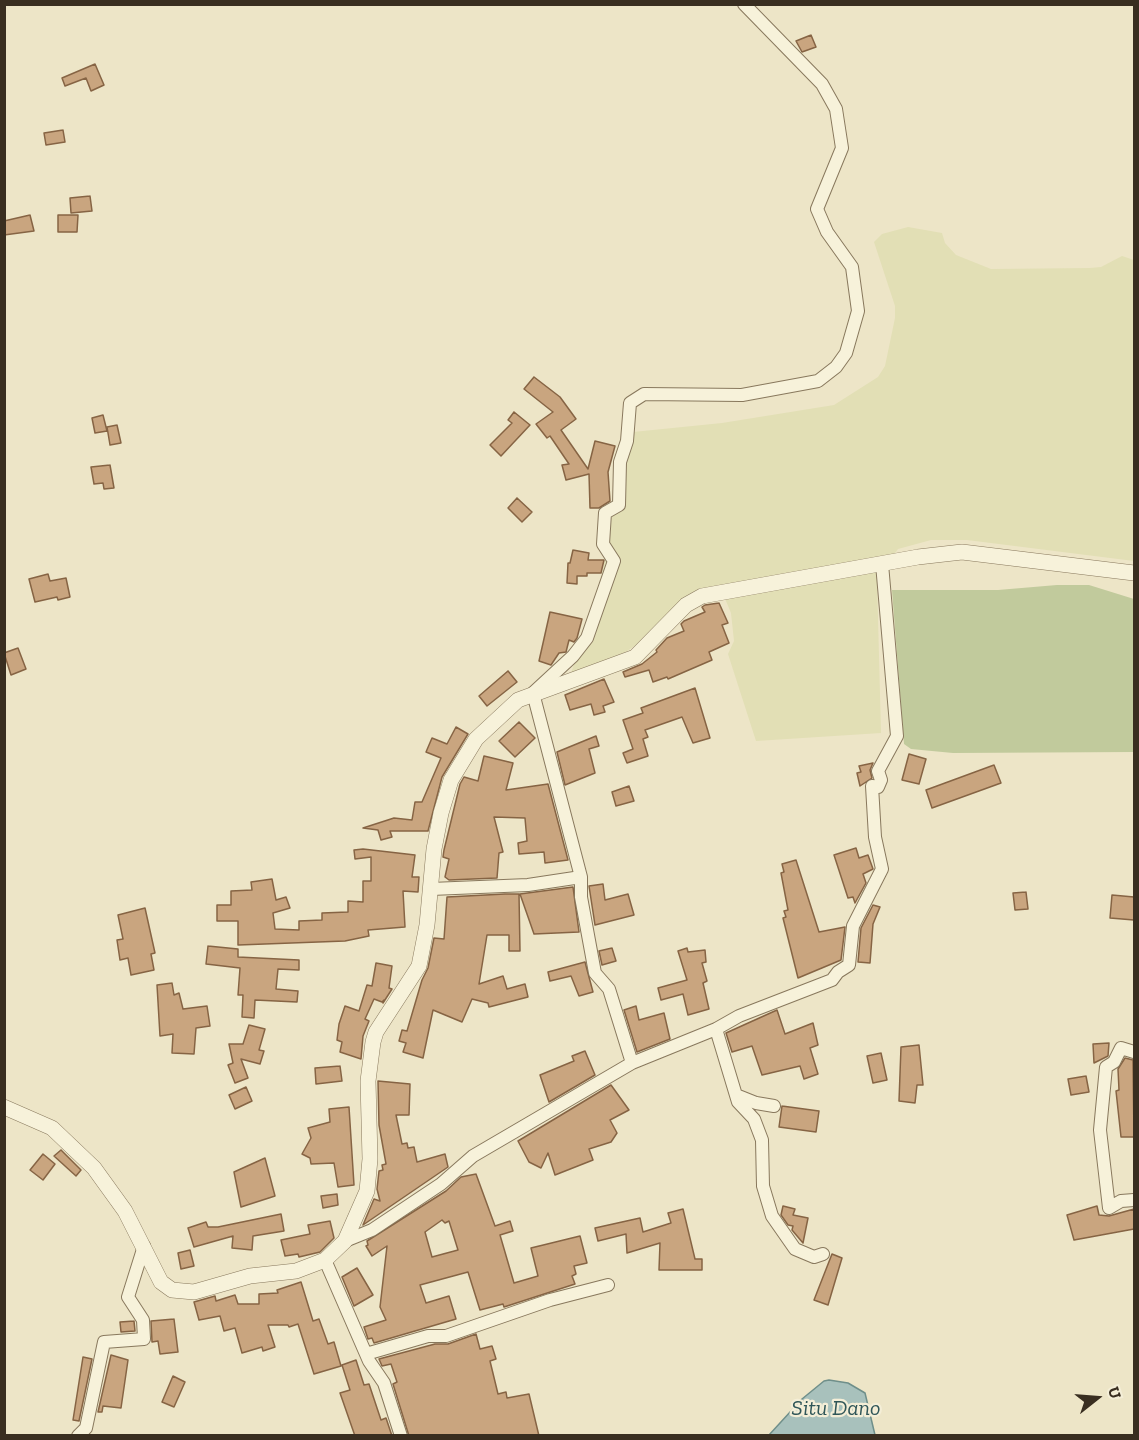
<!DOCTYPE html>
<html>
<head>
<meta charset="utf-8">
<style>
	body { margin:0 }
	#map { position:relative; width:1139px; height:1440px; overflow:hidden; background:#ede5c7; font-family:"Zilla Slab",serif }
	canvas { display:block }
	.frame { position:absolute; inset:0; border:6px solid #392e20; pointer-events:none }
	.north { position:absolute; left:1067px; top:1368px; width:60px; height:60px; -webkit-text-stroke:4px #f4eed7; paint-order:stroke; rotate:73deg; font-size:16px; font-weight:700; line-height:24px; text-align:center; color:#392e20 }
	.north::after { content:''; display:block; margin:auto; width:21px; height:27px; background:#392e20; clip-path:polygon(50% 0,100% 100%,50% 72%,0 100%) }
</style>
</head>
<body>
<div id="map">
<canvas width="1139" height="1440"></canvas>
<div class="frame"></div>
<div class="north">U</div>
</div>
<script>
const ctx = document.querySelector('canvas').getContext('2d');
ctx.lineJoin = 'round';
function paint(path, color) { ctx.fillStyle = color; ctx.fill(path, 'evenodd'); }
const poly = rows => new Path2D(rows.map(r => 'M' + r).join(''));
function trace(path, color, width, dash) { ctx.strokeStyle = color; ctx.lineWidth = width; ctx.lineCap = dash ? 'butt' : 'round'; ctx.setLineDash(dash || []); ctx.stroke(path); }
function label(font, color, halo, rows, align = 'center') {
  ctx.font = font + ' "Zilla Slab",serif'; ctx.lineWidth = 4.5; ctx.setLineDash([]); ctx.textBaseline = 'middle'; ctx.strokeStyle = halo; ctx.fillStyle = color; for (const [text, x, y, turn = 0] of rows) {
    ctx.save(); ctx.translate(x, y); ctx.rotate((+turn || 0) * Math.PI / 180); ctx.textAlign = isNaN(turn) ? turn : align; if (halo) ctx.strokeText(text, 0, 0); ctx.fillText(text, 0, 0); ctx.restore();
  }
}
const farmland = poly([
	[908,227,942,233,945,243,956,255,991,269,1090,268,1101,267,1122,256,1134,260,1134,561,967,540,931,540,898,549,877,579,881,733,756,741,728,654,734,641,731,613,721,589,624,653,570,676,596,600,610,538,616,463,633,432,722,423,834,405,878,377,885,366,895,318,895,306,874,242,882,234]
]);
const green = poly([
	[1057,585,1089,585,1134,599,1134,752,953,753,911,749,904,744,892,590,998,590]
]);
const water = poly([
	[829,1380,848,1383,865,1393,875,1435,769,1435,802,1399,824,1381,829,1380]
]);
const building = poly([
	[811,35,816,47,802,52,796,41,811,35],
	[95,64,104,85,91,91,86,78,65,86,62,78,95,64],
	[63,130,65,142,46,145,44,133,63,130],
	[90,196,92,211,71,213,70,198,90,196],
	[30,215,34,231,4,235,4,221,30,215],
	[58,215,78,215,77,232,58,232,58,215],
	[534,377,560,397,576,419,561,430,588,469,595,441,615,446,608,472,610,501,599,508,590,508,589,474,566,480,562,465,569,464,550,436,547,438,536,424,553,412,524,389,534,377],
	[514,412,530,425,501,456,490,445,512,423,508,420,514,412],
	[103,415,107,431,95,433,92,418,103,415],
	[117,425,121,443,110,445,107,427,117,425],
	[110,465,114,488,104,489,103,483,94,484,91,467,110,465],
	[517,498,532,512,522,522,508,508,517,498],
	[573,550,589,553,588,560,604,560,601,573,587,573,587,576,577,576,577,584,567,583,568,563,570,563,573,550],
	[48,574,50,581,66,578,70,597,58,600,57,597,35,602,29,579,48,574],
	[719,603,728,623,722,625,729,643,709,652,712,660,668,679,667,677,653,682,649,670,625,677,623,672,642,664,657,652,656,650,667,638,684,631,681,624,684,621,705,612,702,607,705,605,719,603],
	[550,612,582,619,577,638,574,642,569,640,566,652,559,653,551,665,539,661,550,612],
	[18,648,26,669,11,675,4,653,18,648],
	[508,671,517,682,487,706,479,696,508,671],
	[604,679,614,702,603,706,605,712,594,715,591,704,570,710,565,695,604,679],
	[695,688,710,738,693,743,682,717,645,730,648,737,643,739,648,756,627,763,623,753,633,749,623,720,643,713,641,708,695,688],
	[519,722,535,738,515,757,499,741,519,722],
	[456,727,468,734,442,777,428,831,390,831,392,837,381,840,378,830,363,828,394,818,412,820,415,802,422,802,441,758,426,752,432,738,447,744,456,727],
	[596,736,599,746,589,749,595,773,565,785,557,752,596,736],
	[909,754,926,759,919,784,902,780,909,754],
	[484,756,513,763,506,790,548,784,568,860,545,863,544,852,519,854,518,843,527,841,525,818,494,817,503,852,499,853,497,878,449,880,445,877,449,859,443,857,444,850,460,784,464,777,478,781,484,756],
	[873,763,870,770,872,778,860,786,857,773,861,772,859,766,873,763],
	[994,765,1001,783,932,808,926,790,994,765],
	[629,786,634,801,616,806,612,792,629,786],
	[856,848,859,858,868,855,873,869,863,874,866,883,855,903,853,897,848,898,834,855,856,848],
	[363,849,415,855,412,877,419,877,418,892,403,891,405,927,368,930,369,936,345,941,238,945,238,921,217,921,217,905,231,905,231,891,252,890,251,882,272,879,276,900,286,897,290,908,273,913,275,929,299,930,299,921,322,920,322,913,348,912,348,901,363,902,363,881,371,881,371,857,355,859,354,850,363,849],
	[796,860,819,932,845,927,841,960,798,978,783,918,786,917,784,911,788,910,781,873,784,872,782,864,796,860],
	[603,884,605,900,628,894,634,915,595,925,589,886,603,884],
	[573,887,579,932,534,934,520,894,573,887],
	[1026,892,1028,909,1015,910,1013,893,1026,892],
	[505,894,519,894,520,951,509,951,509,935,487,935,479,984,503,976,507,989,525,984,528,997,489,1007,488,1003,472,999,462,1022,433,1010,423,1058,403,1052,406,1043,399,1041,402,1030,407,1031,422,980,428,968,434,938,444,939,447,897,505,894],
	[1112,895,1134,897,1134,920,1110,918,1112,895],
	[873,905,880,907,873,924,870,963,858,962,861,928,873,905],
	[145,908,155,953,151,954,154,970,131,975,128,958,120,960,117,940,123,939,118,915,145,908],
	[208,946,238,949,238,957,299,960,299,970,278,969,276,989,298,991,297,1002,255,1000,254,1018,242,1017,243,995,238,995,240,968,206,964,208,946],
	[612,948,616,961,602,965,599,951,612,948],
	[687,948,688,952,705,950,706,962,702,963,707,981,703,983,709,1009,688,1015,683,994,661,1000,658,988,687,980,678,951,687,948],
	[585,962,593,992,579,996,571,976,550,981,548,972,585,962],
	[376,963,392,966,389,988,392,989,383,1003,384,1000,382,1002,374,999,365,1019,369,1021,363,1036,361,1059,340,1052,342,1042,337,1040,339,1024,345,1006,359,1011,367,985,372,986,376,963],
	[172,983,174,995,179,993,183,1009,207,1006,210,1026,196,1028,194,1054,172,1053,173,1034,160,1036,157,985,172,983],
	[636,1006,639,1020,664,1013,670,1039,637,1052,624,1010,636,1006],
	[777,1010,785,1034,813,1023,818,1045,810,1048,818,1074,804,1079,800,1066,762,1075,752,1046,732,1052,726,1033,777,1010],
	[249,1025,265,1029,259,1050,264,1051,260,1064,241,1059,248,1078,235,1083,228,1065,233,1063,229,1044,243,1044,249,1025],
	[1109,1043,1108,1056,1094,1063,1093,1044,1109,1043],
	[919,1045,923,1085,917,1085,915,1103,899,1101,901,1047,919,1045],
	[585,1051,595,1075,549,1102,540,1075,574,1061,572,1056,585,1051],
	[881,1053,887,1080,873,1083,867,1056,881,1053],
	[1125,1058,1133,1060,1134,1137,1121,1137,1116,1091,1119,1090,1118,1069,1125,1058],
	[340,1066,342,1081,316,1084,315,1068,340,1066],
	[1086,1076,1089,1092,1071,1095,1068,1079,1086,1076],
	[378,1081,410,1084,409,1115,396,1115,402,1144,407,1143,408,1148,414,1147,417,1162,445,1154,448,1167,363,1225,374,1199,380,1201,377,1189,379,1171,383,1170,382,1165,386,1164,379,1125,378,1081],
	[611,1085,629,1110,610,1120,617,1133,611,1142,589,1149,593,1160,555,1175,548,1153,541,1168,529,1162,518,1141,611,1085],
	[246,1087,252,1101,235,1109,229,1095,246,1087],
	[782,1106,819,1111,816,1132,779,1127,782,1106],
	[349,1107,354,1185,338,1187,334,1163,311,1164,310,1158,302,1154,311,1138,308,1128,330,1122,329,1109,349,1107],
	[61,1150,81,1170,76,1176,54,1156,61,1150],
	[43,1154,55,1164,43,1180,30,1170,43,1154],
	[265,1158,275,1196,241,1207,234,1172,265,1158],
	[476,1174,495,1226,510,1221,513,1231,500,1235,514,1283,538,1276,531,1248,580,1236,587,1263,574,1266,576,1274,572,1276,575,1284,504,1307,503,1304,480,1310,468,1272,420,1285,426,1303,449,1296,456,1319,374,1343,372,1338,368,1339,364,1327,386,1320,380,1307,387,1246,372,1256,366,1246,368,1245,367,1241,446,1191,461,1177,476,1174],
	[442,1220,445,1223,449,1221,458,1250,432,1257,425,1232,442,1220],
	[337,1194,338,1205,323,1208,321,1196,337,1194],
	[783,1206,795,1209,793,1215,808,1218,803,1243,792,1230,793,1226,788,1225,781,1215,783,1206],
	[1097,1206,1099,1215,1109,1216,1134,1209,1134,1229,1074,1240,1067,1215,1097,1206],
	[683,1209,695,1259,702,1259,702,1270,659,1270,660,1243,627,1253,626,1234,598,1241,595,1228,640,1218,643,1232,671,1223,668,1213,683,1209],
	[281,1214,284,1231,253,1236,252,1250,232,1248,233,1236,194,1247,188,1228,206,1222,208,1227,218,1227,281,1214],
	[330,1221,334,1238,320,1252,299,1257,298,1254,285,1256,281,1240,310,1234,308,1225,330,1221],
	[190,1250,194,1266,181,1269,178,1253,190,1250],
	[832,1254,842,1258,828,1305,814,1300,832,1254],
	[357,1268,373,1295,354,1306,342,1277,357,1268],
	[301,1282,313,1321,319,1319,328,1344,334,1342,341,1366,314,1374,298,1324,289,1327,288,1325,268,1325,275,1347,263,1351,262,1347,242,1353,235,1328,224,1331,220,1316,199,1320,194,1302,215,1296,216,1301,235,1295,238,1304,259,1304,259,1294,278,1293,277,1290,301,1282],
	[174,1319,178,1352,160,1354,158,1341,152,1342,151,1321,174,1319],
	[134,1321,135,1331,121,1332,120,1322,134,1321],
	[476,1334,480,1349,492,1346,496,1359,490,1361,498,1394,506,1392,507,1398,529,1394,539,1436,409,1436,393,1384,397,1382,391,1364,382,1366,379,1359,435,1344,448,1344,476,1334],
	[111,1355,128,1360,121,1408,103,1406,102,1412,98,1412,111,1355],
	[83,1357,92,1359,79,1421,73,1420,83,1357],
	[356,1360,364,1385,369,1384,381,1420,386,1418,392,1436,355,1436,340,1393,350,1390,342,1365,356,1360],
	[173,1376,185,1382,174,1407,162,1402,173,1376]
]);
const minor = poly([
	[431,889,528,885,581,877],
	[716,1029,738,1102,754,1119,762,1140,763,1186,772,1216,795,1249,814,1257,823,1254],
	[1134,1052,1121,1048,1114,1062,1106,1067,1100,1130,1109,1208,1121,1201,1134,1200],
	[632,1063,609,989,595,973,581,897,581,877,533,693,573,656,587,638,614,561,603,544,605,513,619,505,620,462,627,441,630,403,644,394,742,395,818,381,836,367,846,353,858,311,852,267,827,232,817,209,842,148,836,109,822,84,744,4],
	[736,1095,756,1103,774,1106],
	[345,1241,372,1230,441,1184,473,1156,632,1063,716,1029,739,1016,832,980,838,972,849,965,853,926,882,869,875,837,872,786,878,787,881,780,878,771,897,736,882,564],
	[325,1260,369,1361,384,1383,401,1436],
	[366,1354,428,1336,446,1336,550,1300,608,1285],
	[78,1436,86,1428,104,1342,144,1339,143,1320,128,1297,144,1246]
]);
const tertiary = poly([
	[4,1107,52,1128,94,1168,125,1211,161,1282,172,1290,194,1292,250,1276,296,1271,325,1260,345,1241,367,1191,370,1159,368,1081,373,1042,376,1032,419,966,427,925,434,849,441,813,451,780,476,739,518,700,635,657,686,605,702,596,918,557,962,552,1134,573]
]);
const waterNames = [
	["Situ Dano",836,1409]
];
paint(farmland, '#e2dfb5');
paint(green, '#c1ca9c');
paint(water, '#a8c1bc');
trace(water, '#6f8f8a', 1.5);
paint(building, '#c9a57f');
trace(building, '#866444', 1.5);
trace(minor, '#88785d', 14);
trace(tertiary, '#88785d', 16);
trace(minor, '#f7f2da', 12);
trace(tertiary, '#f7f2da', 15);
label('italic 22px', '#305658', '#f4eed7', waterNames);
</script>
</body>
</html>
